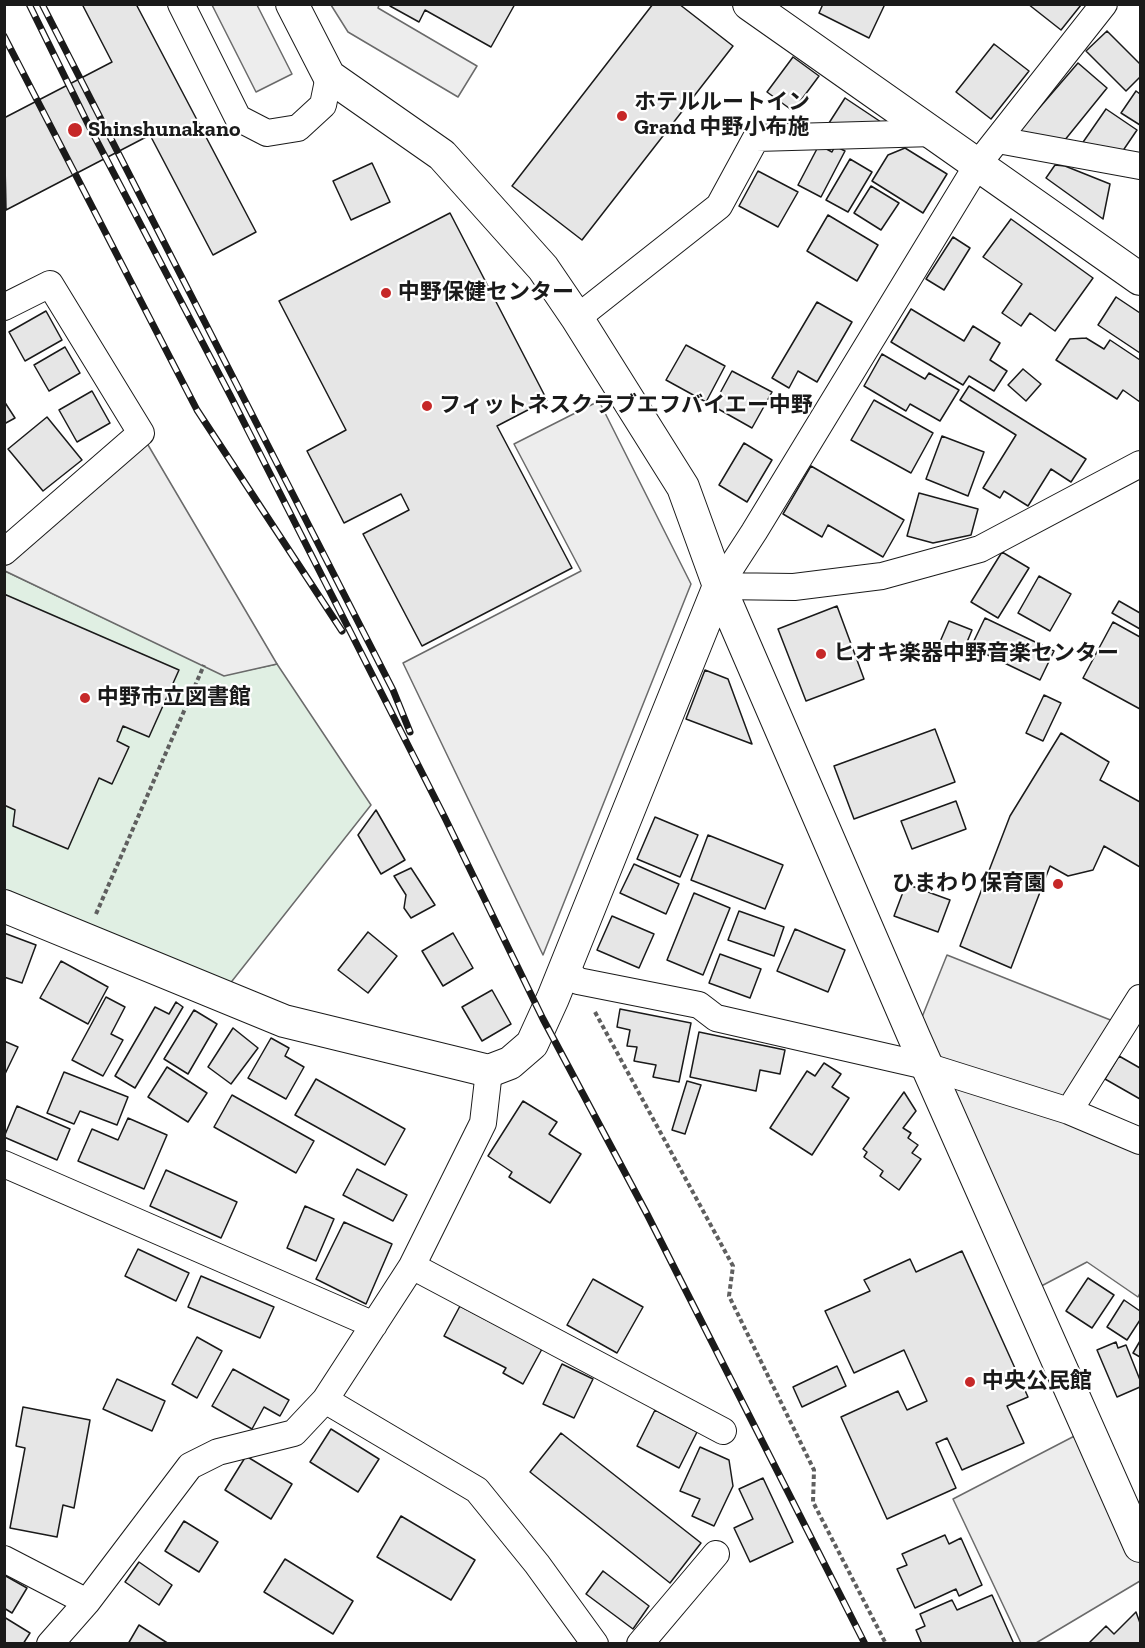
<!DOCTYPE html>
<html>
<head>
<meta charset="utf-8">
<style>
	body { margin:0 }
	#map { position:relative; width:1145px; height:1648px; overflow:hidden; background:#fff; font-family:"Zilla Slab",serif }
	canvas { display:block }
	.frame { position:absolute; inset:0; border:6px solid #1a1a1a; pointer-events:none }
</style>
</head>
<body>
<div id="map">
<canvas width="1145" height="1648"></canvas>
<div class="frame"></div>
</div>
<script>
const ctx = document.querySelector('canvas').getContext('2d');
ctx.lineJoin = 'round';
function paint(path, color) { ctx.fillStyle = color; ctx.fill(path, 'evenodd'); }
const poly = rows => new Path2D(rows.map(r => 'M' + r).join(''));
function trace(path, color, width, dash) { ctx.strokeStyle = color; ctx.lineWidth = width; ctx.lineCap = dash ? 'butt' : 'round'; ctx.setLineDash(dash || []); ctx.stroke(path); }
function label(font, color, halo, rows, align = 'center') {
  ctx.font = font + ' "Zilla Slab","Noto Sans JP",serif'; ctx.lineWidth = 4.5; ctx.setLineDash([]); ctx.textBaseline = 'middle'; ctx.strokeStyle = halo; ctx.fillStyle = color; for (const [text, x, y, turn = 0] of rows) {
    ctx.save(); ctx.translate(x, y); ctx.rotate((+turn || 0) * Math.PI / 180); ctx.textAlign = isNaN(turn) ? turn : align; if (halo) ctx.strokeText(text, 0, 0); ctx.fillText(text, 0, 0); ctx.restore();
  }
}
const green = poly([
	[5,571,224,675,277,664,371,805,221,995,5,906,5,571]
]);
const parking = poly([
	[212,5,257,5,292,74,256,92,212,5],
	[331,5,379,5,378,8,477,66,458,97,348,32,331,5],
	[599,401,691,584,543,955,403,663,581,571,514,444,599,401],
	[141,433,277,664,224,676,5,571,5,552,141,433],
	[947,955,1123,1025,1069,1111,1140,1141,1140,1293,1138,1297,1087,1262,1028,1293,914,1037,947,955],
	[1088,1429,1140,1546,1140,1581,1036,1643,1021,1643,953,1499,1088,1429]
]);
const building = poly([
	[82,4,136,4,256,232,213,255,150,135,6,210,4,118,112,62,82,4],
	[391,4,515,4,491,47,425,10,419,22,390,6,391,4],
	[653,4,679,4,733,46,582,240,512,186,653,4],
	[823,4,885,4,869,38,819,13,823,4],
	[1028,4,1080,4,1081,5,1061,30,1028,4],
	[1107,31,1140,64,1140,77,1126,91,1086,51,1107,31],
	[994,44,1029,71,991,119,956,92,994,44],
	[793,57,819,76,793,111,767,92,793,57],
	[1078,63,1107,88,1060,146,1015,136,1078,63],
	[1136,91,1140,94,1140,125,1121,113,1136,91],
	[845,98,884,124,829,123,845,98],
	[1106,109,1137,130,1120,155,1079,148,1106,109],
	[819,145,832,152,835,146,845,151,821,197,798,185,819,145],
	[905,148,947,174,923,213,872,181,888,155,905,148],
	[850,159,872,172,848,212,826,200,850,159],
	[372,163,390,202,351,220,333,181,372,163],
	[1055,165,1065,166,1110,184,1103,219,1046,178,1055,165],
	[758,171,798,192,778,227,739,206,758,171],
	[871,186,899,203,881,230,854,213,871,186],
	[450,213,547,400,497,426,572,568,422,646,363,534,409,510,401,494,344,523,307,451,346,430,279,301,450,213],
	[828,215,878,245,857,281,807,251,828,215],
	[1011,219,1093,278,1055,331,1030,313,1021,326,1002,313,1022,284,983,257,1011,219],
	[953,237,970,248,944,290,926,279,953,237],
	[1116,297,1140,313,1140,353,1098,325,1116,297],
	[817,302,852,322,817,382,798,371,789,388,772,378,817,302],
	[911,309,964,341,973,326,1000,343,990,360,1007,371,994,391,969,376,963,385,891,342,911,309],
	[46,311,62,340,25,361,9,332,46,311],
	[1086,338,1104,349,1110,340,1140,360,1140,402,1123,390,1117,399,1056,360,1070,339,1086,338],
	[686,345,725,366,706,402,666,380,686,345],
	[65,347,80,373,49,391,34,365,65,347],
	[882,354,925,379,929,373,959,390,940,421,910,404,906,411,864,386,882,354],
	[1023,369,1041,384,1026,401,1008,385,1023,369],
	[732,371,772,392,752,428,713,406,732,371],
	[969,386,1086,459,1071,482,1051,469,1028,506,1004,491,1000,498,983,488,1016,435,960,400,969,386],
	[92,391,110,423,77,442,59,410,92,391],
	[874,400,933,433,911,473,851,440,874,400],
	[4,401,15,418,4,424,4,401],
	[47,417,82,460,43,491,8,449,47,417],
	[942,436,984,452,968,496,926,479,942,436],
	[744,443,772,460,747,502,719,485,744,443],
	[811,466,904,520,883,557,828,525,822,537,783,514,811,466],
	[919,493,978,509,971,535,933,543,907,536,919,493],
	[1002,552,1029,568,998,618,971,602,1002,552],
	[1039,576,1071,594,1050,631,1018,613,1039,576],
	[4,594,179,670,149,737,123,726,117,741,129,747,112,784,99,778,68,849,13,826,15,810,4,805,4,594],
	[1119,601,1140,613,1140,629,1112,613,1119,601],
	[837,606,864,679,806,701,778,629,837,606],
	[985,618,1054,651,1040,680,971,647,985,618],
	[949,621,972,630,962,654,939,644,949,621],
	[1113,622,1140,637,1140,709,1083,678,1113,622],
	[705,670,728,679,752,744,686,719,705,670],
	[1044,695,1061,703,1043,741,1026,733,1044,695],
	[935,729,955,782,854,819,834,766,935,729],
	[1061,733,1109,762,1100,780,1140,802,1140,867,1104,846,1093,870,1068,876,1050,866,1011,968,960,946,1010,816,1061,733],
	[956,801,966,829,912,849,901,821,956,801],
	[376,810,405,860,381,874,358,835,376,810],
	[655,817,698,835,680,877,637,859,655,817],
	[708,835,783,865,765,909,691,880,708,835],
	[634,864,679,884,666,914,620,893,634,864],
	[411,868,435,905,411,918,404,908,406,895,394,876,411,868],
	[906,884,950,900,938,932,894,916,906,884],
	[694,893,730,908,703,975,667,960,694,893],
	[739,911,784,927,774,956,728,940,739,911],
	[612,916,654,934,639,968,597,950,612,916],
	[795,929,845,950,828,992,777,971,795,929],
	[368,932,397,956,368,993,338,970,368,932],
	[4,933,36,945,22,983,4,977,4,933],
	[453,933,473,968,443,986,422,951,453,933],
	[720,954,761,969,750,998,709,983,720,954],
	[61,961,108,987,88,1024,40,998,61,961],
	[492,990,511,1024,482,1041,462,1007,492,990],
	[106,997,125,1007,111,1034,123,1040,103,1076,72,1060,106,997],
	[176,1002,183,1007,135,1088,115,1076,155,1007,169,1014,176,1002],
	[620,1009,691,1023,679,1082,653,1077,656,1065,634,1061,637,1047,627,1046,630,1030,617,1027,620,1009],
	[194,1010,217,1024,188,1074,164,1059,194,1010],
	[233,1028,258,1048,231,1084,208,1067,233,1028],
	[699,1032,785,1050,780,1074,760,1070,756,1091,690,1077,699,1032],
	[271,1038,289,1048,285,1056,304,1067,286,1099,248,1078,271,1038],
	[4,1041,18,1047,4,1076,4,1041],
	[1119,1056,1140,1068,1140,1099,1105,1079,1119,1056],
	[824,1063,841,1074,832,1087,849,1098,812,1155,770,1128,807,1071,815,1076,824,1063],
	[167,1067,207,1093,188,1122,148,1097,167,1067],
	[64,1072,128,1097,117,1125,80,1111,74,1124,47,1113,64,1072],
	[316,1079,405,1129,385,1165,295,1115,316,1079],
	[687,1081,701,1085,685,1134,672,1130,687,1081],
	[904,1092,916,1111,903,1128,911,1133,908,1138,918,1145,912,1153,921,1159,899,1190,880,1176,883,1171,864,1157,867,1152,863,1149,904,1092],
	[232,1095,314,1141,296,1173,214,1127,232,1095],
	[523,1101,557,1122,549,1134,581,1154,550,1203,509,1177,512,1172,488,1156,523,1101],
	[17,1106,70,1129,57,1160,4,1137,17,1106],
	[128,1118,167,1135,144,1189,78,1161,92,1129,118,1140,128,1118],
	[357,1169,407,1195,393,1221,343,1195,357,1169],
	[166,1170,237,1202,221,1238,150,1206,166,1170],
	[305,1206,334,1219,316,1261,287,1248,305,1206],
	[344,1222,392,1244,366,1304,316,1279,344,1222],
	[138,1249,189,1273,176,1301,125,1276,138,1249],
	[962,1251,1028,1397,1007,1406,1024,1443,962,1470,947,1438,936,1443,956,1488,887,1519,841,1417,898,1391,907,1410,927,1401,904,1350,854,1373,825,1311,870,1291,864,1280,910,1259,916,1272,962,1251],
	[201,1276,274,1307,260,1338,188,1307,201,1276],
	[1088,1278,1114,1295,1092,1328,1066,1311,1088,1278],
	[593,1279,643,1307,617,1353,567,1325,593,1279],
	[1124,1300,1140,1311,1140,1320,1127,1340,1107,1327,1124,1300],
	[460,1306,542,1349,523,1384,503,1373,506,1368,444,1336,460,1306],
	[197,1337,222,1351,197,1398,172,1384,197,1337],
	[1140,1341,1140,1357,1133,1353,1140,1341],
	[1116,1342,1118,1348,1126,1345,1140,1380,1140,1387,1117,1397,1097,1350,1116,1342],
	[562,1364,593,1379,574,1418,543,1404,562,1364],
	[837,1366,846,1386,802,1407,793,1387,837,1366],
	[233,1369,289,1400,280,1416,264,1407,252,1429,212,1406,233,1369],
	[117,1379,165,1401,152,1431,103,1409,117,1379],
	[23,1407,90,1420,74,1508,63,1505,57,1537,10,1528,25,1448,16,1446,23,1407],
	[655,1410,697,1432,679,1468,637,1446,655,1410],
	[331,1429,379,1459,358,1492,310,1462,331,1429],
	[561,1433,701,1543,670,1583,530,1472,561,1433],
	[700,1447,729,1460,733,1486,714,1526,692,1516,700,1499,680,1491,700,1447],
	[246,1456,292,1484,271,1519,225,1490,246,1456],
	[763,1478,793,1542,750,1562,734,1528,753,1519,739,1489,763,1478],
	[401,1516,475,1560,451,1600,377,1557,401,1516],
	[184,1521,218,1542,199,1572,165,1551,184,1521],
	[945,1535,949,1544,961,1538,982,1585,959,1596,956,1589,915,1608,897,1569,907,1565,902,1554,945,1535],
	[285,1559,353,1601,333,1634,264,1592,285,1559],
	[139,1562,172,1585,159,1605,125,1582,139,1562],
	[603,1571,649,1606,633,1629,586,1594,603,1571],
	[4,1575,27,1588,12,1613,4,1608,4,1575],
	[992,1595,1014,1644,922,1644,916,1630,925,1626,920,1614,952,1600,957,1610,992,1595],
	[1136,1612,1140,1623,1140,1644,1088,1644,1106,1626,1114,1634,1136,1612],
	[4,1617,30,1633,23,1644,4,1644,4,1617],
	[139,1625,169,1644,128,1644,139,1625]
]);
const path = poly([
	[96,914,204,665],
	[595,1012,733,1266,729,1296,814,1470,813,1502,886,1644]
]);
const minor = poly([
	[181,4,238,118,267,133,298,128,323,105,329,76],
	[998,140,1140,166],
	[4,307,50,284,141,433,4,552],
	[577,318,719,206,756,138,934,133],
	[719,586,754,532,978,164,1104,4],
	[719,586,794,587,882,576,980,549,1140,464],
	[565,970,578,981,699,1005,716,1018,926,1066,1069,1111,1140,1141],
	[1069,1111,1140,998],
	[4,1164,374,1325],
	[412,1266,723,1431],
	[325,1400,477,1490,537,1564,595,1644],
	[4,1559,87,1602],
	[50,1644,87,1602,190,1466,218,1452,294,1433,325,1400,412,1266,483,1123,489,1071],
	[640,1644,716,1554]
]);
const tertiary = poly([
	[292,4,329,76,442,155,543,268,577,318,683,487,719,586,914,1037,1140,1546],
	[749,4,1140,279],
	[4,906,284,1021,489,1071,510,1063,532,1044,553,998,719,586]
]);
const rail = poly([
	[29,4,89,126,230,395,445,818,543,1019,647,1214,865,1644],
	[42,4,393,690,410,732],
	[4,36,197,410,342,631]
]);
const markers = [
	[622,116,6,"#c62828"],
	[75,130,8,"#c62828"],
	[386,293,6,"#c62828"],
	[427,406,6,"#c62828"],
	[821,654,6,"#c62828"],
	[85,698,6,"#c62828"],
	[1058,884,6,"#c62828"],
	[970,1382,6,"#c62828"]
];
const poiNames = [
	["ホテルルートイン",634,103],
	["Grand 中野小布施",634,128],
	["Shinshunakano",88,130],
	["中野保健センター",398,293],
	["フィットネスクラブエフバイエー中野",439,406],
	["ヒオキ楽器中野音楽センター",833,654],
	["中野市立図書館",97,698],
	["ひまわり保育園",1046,884,"right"],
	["中央公民館",982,1382]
];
paint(green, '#e0efe3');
trace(green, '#6a6a6a', 1.5);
paint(parking, '#ededed');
trace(parking, '#6a6a6a', 1.5);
paint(building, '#e6e6e6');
trace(building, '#1a1a1a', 1.5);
trace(minor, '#1a1a1a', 28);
trace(tertiary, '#1a1a1a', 34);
trace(path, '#5f5f5f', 4, [4.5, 3]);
trace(minor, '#fff', 26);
trace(tertiary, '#fff', 32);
trace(rail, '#1a1a1a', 7);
trace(rail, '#fff', 4.5, [14]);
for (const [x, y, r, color] of markers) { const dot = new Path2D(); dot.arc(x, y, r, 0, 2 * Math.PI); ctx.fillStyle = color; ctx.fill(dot); trace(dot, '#fff', 2); }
label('bold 22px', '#1a1a1a', '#fff', poiNames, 'left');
</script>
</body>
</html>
